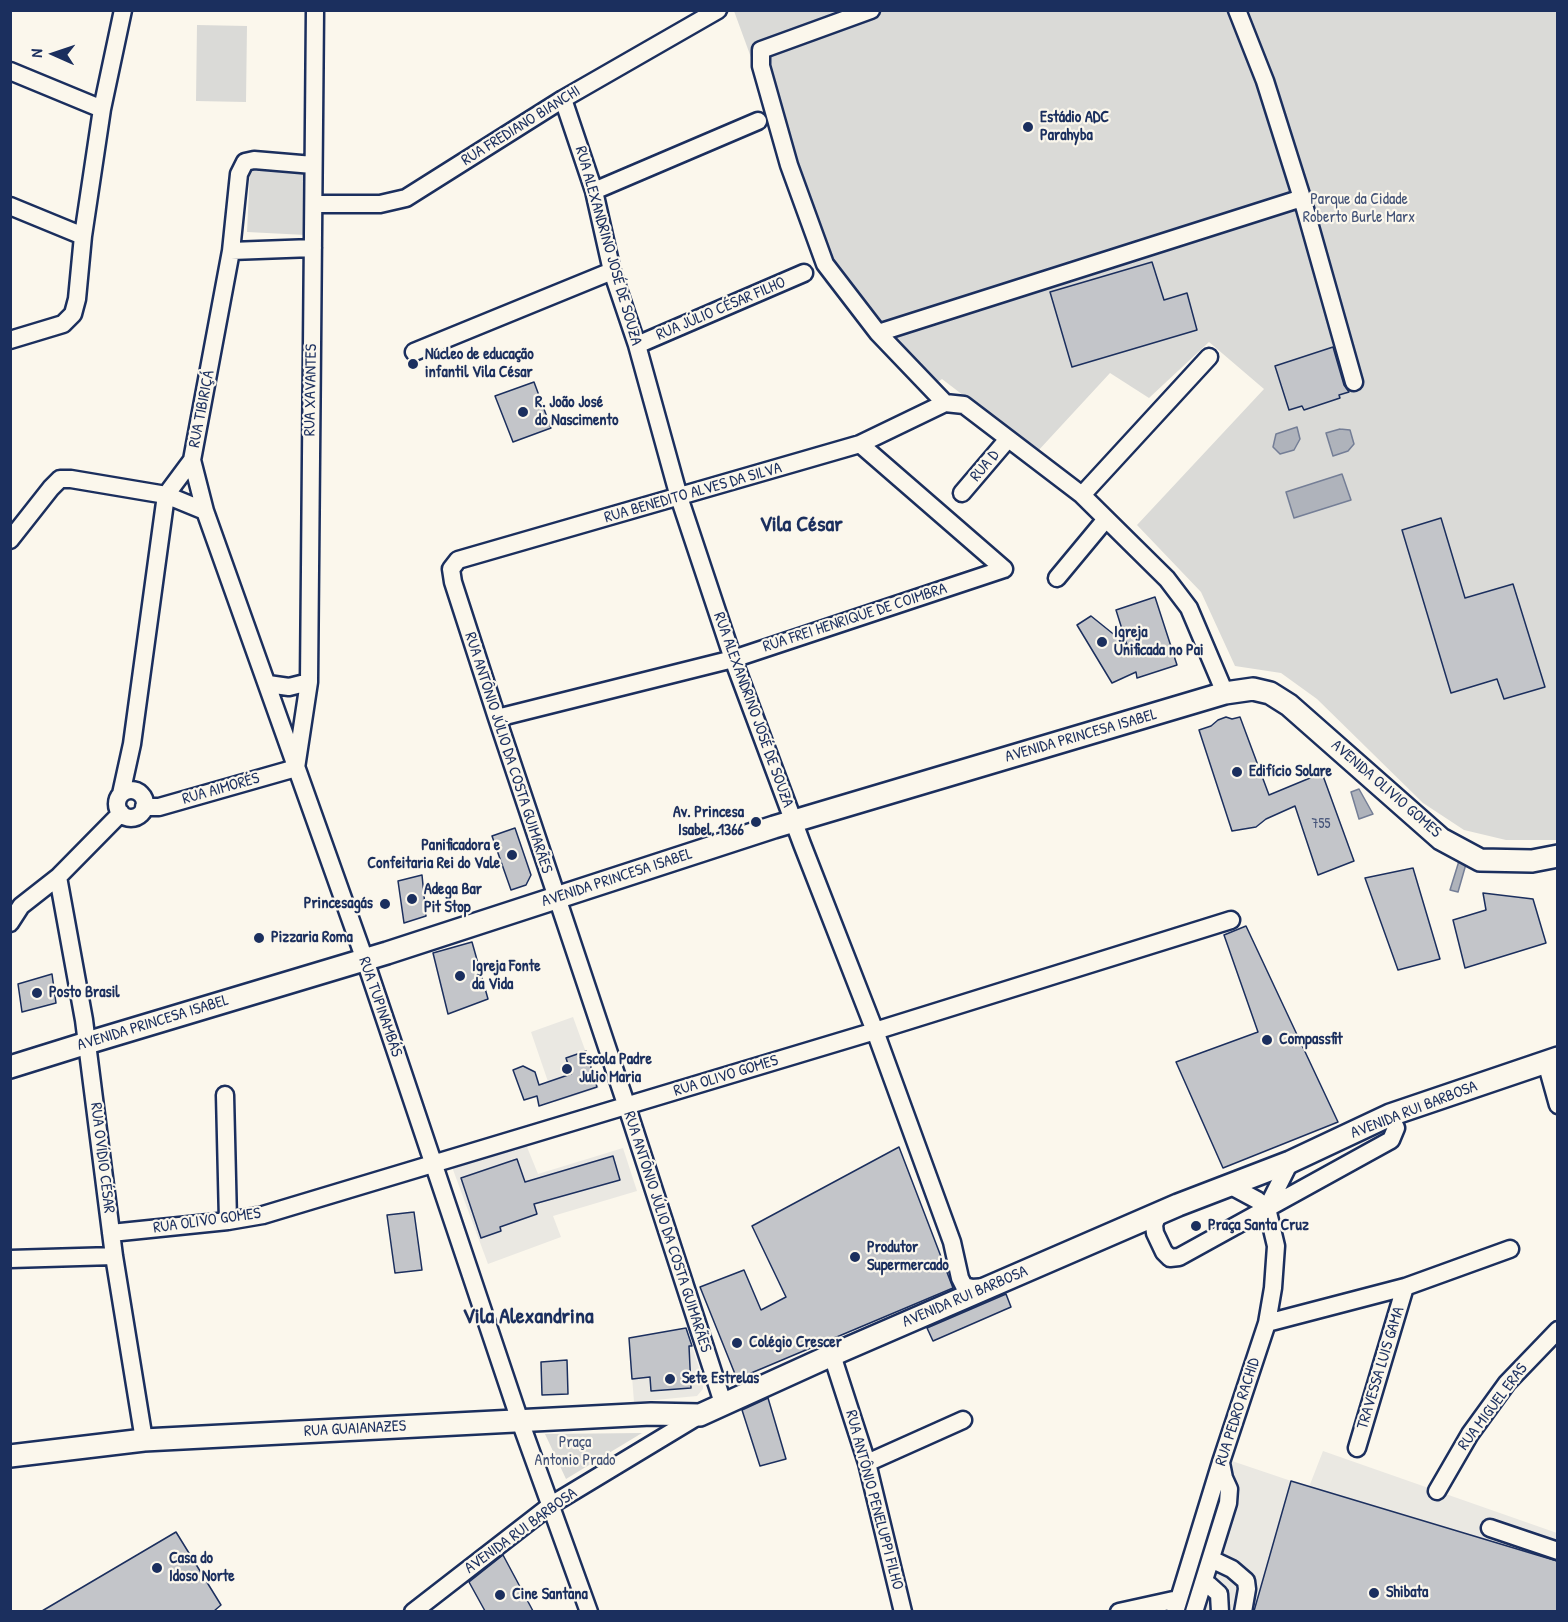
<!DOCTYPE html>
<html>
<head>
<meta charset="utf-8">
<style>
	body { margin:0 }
	#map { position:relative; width:1568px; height:1622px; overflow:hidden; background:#fbf7ec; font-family:"Patrick Hand",sans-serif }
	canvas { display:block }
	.frame { position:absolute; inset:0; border:12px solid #1b2f5e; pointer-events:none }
	.north { position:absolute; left:24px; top:24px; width:60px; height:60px; -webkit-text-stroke:4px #fbf7ec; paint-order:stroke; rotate:273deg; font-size:16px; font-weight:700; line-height:24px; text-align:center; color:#1b2f5e }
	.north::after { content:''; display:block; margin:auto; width:21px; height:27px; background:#1b2f5e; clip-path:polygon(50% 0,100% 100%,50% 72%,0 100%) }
</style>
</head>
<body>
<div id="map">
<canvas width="1568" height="1622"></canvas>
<div class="frame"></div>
<div class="north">N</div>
</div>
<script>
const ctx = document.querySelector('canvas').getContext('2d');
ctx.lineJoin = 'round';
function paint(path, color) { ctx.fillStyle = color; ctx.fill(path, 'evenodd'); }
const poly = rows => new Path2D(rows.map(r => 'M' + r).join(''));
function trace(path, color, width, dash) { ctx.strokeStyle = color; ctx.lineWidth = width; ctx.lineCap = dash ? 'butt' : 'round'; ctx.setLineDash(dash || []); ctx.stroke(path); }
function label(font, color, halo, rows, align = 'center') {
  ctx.font = font + ' "Patrick Hand",sans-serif'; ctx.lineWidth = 4.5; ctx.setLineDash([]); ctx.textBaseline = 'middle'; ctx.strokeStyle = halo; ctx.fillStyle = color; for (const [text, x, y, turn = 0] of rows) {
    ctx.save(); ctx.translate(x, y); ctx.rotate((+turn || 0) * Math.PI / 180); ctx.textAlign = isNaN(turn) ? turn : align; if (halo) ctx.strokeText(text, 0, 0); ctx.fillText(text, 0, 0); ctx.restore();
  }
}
const built = poly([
	[573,1017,599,1088,555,1102,531,1032],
	[525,1142,538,1174,623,1148,637,1191,553,1216,561,1237,488,1264,452,1167],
	[686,1328,703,1380,703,1389,697,1396,634,1402,629,1338],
	[1323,1451,1557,1533,1557,1611,1201,1612,1230,1473,1229,1460,1309,1487]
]);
const green = poly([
	[734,11,1557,11,1557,840,1506,840,1464,830,1423,803,1317,699,1281,673,1235,666,1201,592,1137,525,1264,389,1209,342,1149,398,1110,373,1037,452,942,379,923,392,867,334,825,282,790,164],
	[197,25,247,26,246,102,196,101],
	[250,170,308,173,306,235,247,232],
	[642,1433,566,1479,545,1434]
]);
const water = poly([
	[1297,427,1300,439,1294,450,1280,454,1273,447,1276,434,1297,427],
	[1340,429,1350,430,1354,444,1348,451,1333,456,1326,433,1340,429],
	[1342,474,1351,500,1294,518,1286,492,1342,474],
	[1359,789,1373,814,1359,819,1351,792,1359,789],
	[1459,861,1466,864,1458,892,1450,890,1459,861]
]);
const building = poly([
	[1152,262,1164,300,1187,293,1197,330,1072,367,1050,292,1152,262],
	[1333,347,1344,385,1349,392,1339,395,1340,398,1304,410,1302,406,1289,410,1275,366,1333,347],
	[534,382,551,428,513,442,495,396,534,382],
	[1441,518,1465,598,1513,584,1545,687,1504,699,1497,679,1451,693,1402,530,1441,518],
	[1155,597,1177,665,1137,678,1136,672,1112,683,1077,625,1091,616,1127,645,1116,610,1155,597],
	[1226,717,1232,719,1240,717,1269,795,1322,773,1354,861,1318,875,1295,806,1266,819,1256,827,1232,831,1199,730,1211,726,1218,720,1226,717],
	[515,828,531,875,526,885,511,890,492,836,515,828],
	[1413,868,1440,959,1398,970,1365,878,1413,868],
	[422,875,426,916,404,923,398,881,422,875],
	[1483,893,1533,899,1546,943,1465,968,1453,920,1486,910,1483,893],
	[1246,926,1338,1122,1223,1168,1176,1062,1258,1032,1224,935,1246,926],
	[472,942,488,999,448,1014,433,953,472,942],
	[52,974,56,1003,22,1012,18,984,52,974],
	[586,1051,597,1087,539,1106,537,1096,524,1100,513,1070,523,1066,535,1072,539,1085,571,1074,566,1058,586,1051],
	[899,1147,953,1288,737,1379,700,1287,744,1270,761,1310,786,1297,752,1226,899,1147],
	[613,1156,620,1180,534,1204,537,1214,500,1227,501,1231,481,1238,461,1178,517,1159,525,1182,613,1156],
	[414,1212,422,1270,395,1273,387,1215,414,1212],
	[1006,1294,1011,1307,933,1341,927,1328,1006,1294],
	[686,1328,692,1346,689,1346,691,1388,651,1391,650,1377,632,1379,629,1338,686,1328],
	[567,1360,568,1394,542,1395,541,1362,567,1360],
	[768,1398,786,1459,760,1466,742,1410,768,1398],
	[1291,1481,1557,1561,1557,1611,1254,1611,1291,1481],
	[176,1532,221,1605,214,1611,42,1611,176,1532],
	[503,1555,533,1611,485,1611,469,1582,503,1555]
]);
const minor = poly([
	[871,10,761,50,761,66,789,165,825,264,878,333,945,403,964,405,1082,495,1167,579,1189,608,1225,693],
	[1237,10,1265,81,1302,198,1354,382],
	[10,71,102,109],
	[563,99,594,191,612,271,637,345,679,497,733,659,802,844,875,1031,952,1242,960,1278,964,1286,972,1288,987,1287],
	[594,191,758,121],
	[315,204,380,204,406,198,563,99,718,10],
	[10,206,83,236],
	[231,251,313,248],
	[878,333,1302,198],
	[10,340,63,324,73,314,77,299,83,236,102,109,123,10],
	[637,345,804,273],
	[414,352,612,271],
	[860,444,1004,569],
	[192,460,205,511,365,960,520,1421,589,1612],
	[962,493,1008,439],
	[1082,495,1209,357],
	[10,540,51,488,60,479,71,479,166,495,205,511],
	[1057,578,1106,519],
	[268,684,289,687,309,682],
	[497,718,733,659,1004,569],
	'117 804a14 14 0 1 1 28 0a14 14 0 1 1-28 0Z',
	[121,794,132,744,166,495,192,460,231,251,239,174,245,162,254,160,313,165],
	[144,807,159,807,296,768,309,682,315,10],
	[58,877,84,1020,114,1256,144,1440],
	[10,923,21,906,58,877,121,813],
	[1546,1062,1558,1105],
	[225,1095,228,1221],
	[1231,1186,1257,1200,1267,1208],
	[1158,1214,1154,1225,1155,1233,1164,1252,1170,1258,1179,1257,1391,1140,1396,1128,1390,1115],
	[111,1233,228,1221,263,1215,875,1031,1231,920],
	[10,1259,114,1256],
	[1267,1323,1405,1287,1510,1249],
	[832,1355,867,1463,903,1612],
	[723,1403,627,1107,497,718,453,582,451,569,458,560,860,444,945,403],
	[1357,1448,1405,1287],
	[867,1463,963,1420],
	[1437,1491,1470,1434,1507,1383,1558,1330],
	[1490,1528,1558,1551],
	[1211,1559,1232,1569,1246,1581,1247,1589,1243,1612],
	[1203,1584,1209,1585,1219,1594,1220,1612],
	[413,1612,551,1505,700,1415],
	[1119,1612,1178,1599],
	[1175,1612,1221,1462,1267,1323,1273,1288,1276,1246,1267,1208,1290,1162],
	[1194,1612,1228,1503,1229,1489,1224,1478,1221,1463]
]);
const major = poly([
	[10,1067,87,1043,387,953,774,827,1225,693,1253,689,1270,693,1289,705,1441,839,1480,860,1532,861,1558,856],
	[10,1456,144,1440,651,1414,700,1415,832,1355,1178,1205,1290,1162,1390,1115,1558,1058]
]);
const markers = [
	[1028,127,6,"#1b2f5e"],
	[413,364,6,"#1b2f5e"],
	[523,412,6,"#1b2f5e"],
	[1102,642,6,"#1b2f5e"],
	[1237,772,6,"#1b2f5e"],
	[756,822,6,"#1b2f5e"],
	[512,855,6,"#1b2f5e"],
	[412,899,6,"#1b2f5e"],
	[385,904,6,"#1b2f5e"],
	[259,938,6,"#1b2f5e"],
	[460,976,6,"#1b2f5e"],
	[37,993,6,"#1b2f5e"],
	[1267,1040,6,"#1b2f5e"],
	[567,1069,6,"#1b2f5e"],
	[1196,1226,6,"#1b2f5e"],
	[855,1257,6,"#1b2f5e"],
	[737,1343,6,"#1b2f5e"],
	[670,1379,6,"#1b2f5e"],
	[157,1568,6,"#1b2f5e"],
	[1374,1593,6,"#1b2f5e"],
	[500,1595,6,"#1b2f5e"]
];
const numberNames = [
	["755",1321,824]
];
const poiNames = [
	["Estádio ADC",1040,118],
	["Parahyba",1040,136],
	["Núcleo de educação",425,355],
	["infantil Vila César",425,373],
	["R. João José",535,403],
	["do Nascimento",535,421],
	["Igreja",1114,633],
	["Unificada no Pai",1114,651],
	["Edifício Solare",1249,772],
	["Av. Princesa",744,813,"right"],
	["Isabel, 1366",744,831,"right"],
	["Panificadora e",500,846,"right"],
	["Confeitaria Rei do Vale",500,864,"right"],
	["Adega Bar",424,890],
	["Pit Stop",424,908],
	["Princesagás",373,904,"right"],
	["Pizzaria Roma",271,938],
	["Igreja Fonte",472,967],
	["da Vida",472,985],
	["Posto Brasil",49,993],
	["Compassfit",1279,1040],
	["Escola Padre",579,1060],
	["Julio Maria",579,1078],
	["Praça Santa Cruz",1208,1226],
	["Produtor",867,1248],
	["Supermercado",867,1266],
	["Colégio Crescer",749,1343],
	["Sete Estrelas",682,1379],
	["Casa do",169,1559],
	["Idoso Norte",169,1577],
	["Shibata",1386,1593],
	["Cine Santana",512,1595]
];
const streetNames = [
	["RUA FREDIANO BIANCHI",521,126,-32],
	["RUA ALEXANDRINO JOSÉ DE SOUZA",608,246,74],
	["RUA JÚLIO CÉSAR FILHO",721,309,-23],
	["RUA XAVANTES",311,390,-89],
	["RUA TIBIRIÇÁ",202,409,-79],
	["RUA D",985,466,-50],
	["RUA BENEDITO ALVES DA SILVA",693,493,-16],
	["RUA FREI HENRIQUE DE COIMBRA",855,618,-18],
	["RUA ALEXANDRINO JOSÉ DE SOUZA",753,710,70],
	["AVENIDA PRINCESA ISABEL",1081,736,-16],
	["RUA ANTÔNIO JÚLIO DA COSTA GUIMARÃES",508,753,72],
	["RUA AIMORÉS",221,789,-16],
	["AVENIDA OLIVIO GOMES",1386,789,41],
	["AVENIDA PRINCESA ISABEL",617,878,-18],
	["RUA TUPINAMBÁS",380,1007,71],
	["AVENIDA PRINCESA ISABEL",153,1023,-17],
	["RUA OLIVO GOMES",726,1076,-17],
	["AVENIDA RUI BARBOSA",1414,1110,-21],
	["RUA OVÍDIO CÉSAR",102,1158,83],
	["RUA OLIVO GOMES",207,1221,-8],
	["RUA ANTÔNIO JÚLIO DA COSTA GUIMARÃES",667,1232,72],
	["AVENIDA RUI BARBOSA",965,1297,-23],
	["TRAVESSA LUIS GAMA",1381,1368,-73],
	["RUA MIGUEL ERAS",1493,1407,-53],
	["RUA PEDRO RACHID",1238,1412,-72],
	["RUA GUAIANAZES",355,1429,-3],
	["RUA ANTÔNIO PENELUPPI FILHO",874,1500,75],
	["AVENIDA RUI BARBOSA",521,1531,-36]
];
const parkNames = [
	["Parque da Cidade",1359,200],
	["Roberto Burle Marx",1359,218],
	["Praça",575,1443],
	["Antonio Prado",575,1461]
];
const districtNames = [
	["Vila César",801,525],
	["Vila Alexandrina",528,1317]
];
paint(built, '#eae8e2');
paint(green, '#dadad7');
paint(water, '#afb3bb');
trace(water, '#747e96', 1.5);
paint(building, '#c3c5c9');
trace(building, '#1b2f5e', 1.5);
trace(minor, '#1b2f5e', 21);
trace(major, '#1b2f5e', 26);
trace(minor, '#fbf7ec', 16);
trace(major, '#fbf7ec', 21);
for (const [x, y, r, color] of markers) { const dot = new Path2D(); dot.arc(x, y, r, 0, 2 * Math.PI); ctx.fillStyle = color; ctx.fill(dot); trace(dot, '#fbf7ec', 2); }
label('14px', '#455479', null, numberNames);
label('bold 16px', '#1b2f5e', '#fbf7ec', poiNames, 'left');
label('16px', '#1b2f5e', '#fbf7ec', streetNames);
label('16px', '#415176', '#fbf7ec', parkNames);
label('bold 22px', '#1b2f5e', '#fbf7ec', districtNames);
</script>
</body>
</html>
